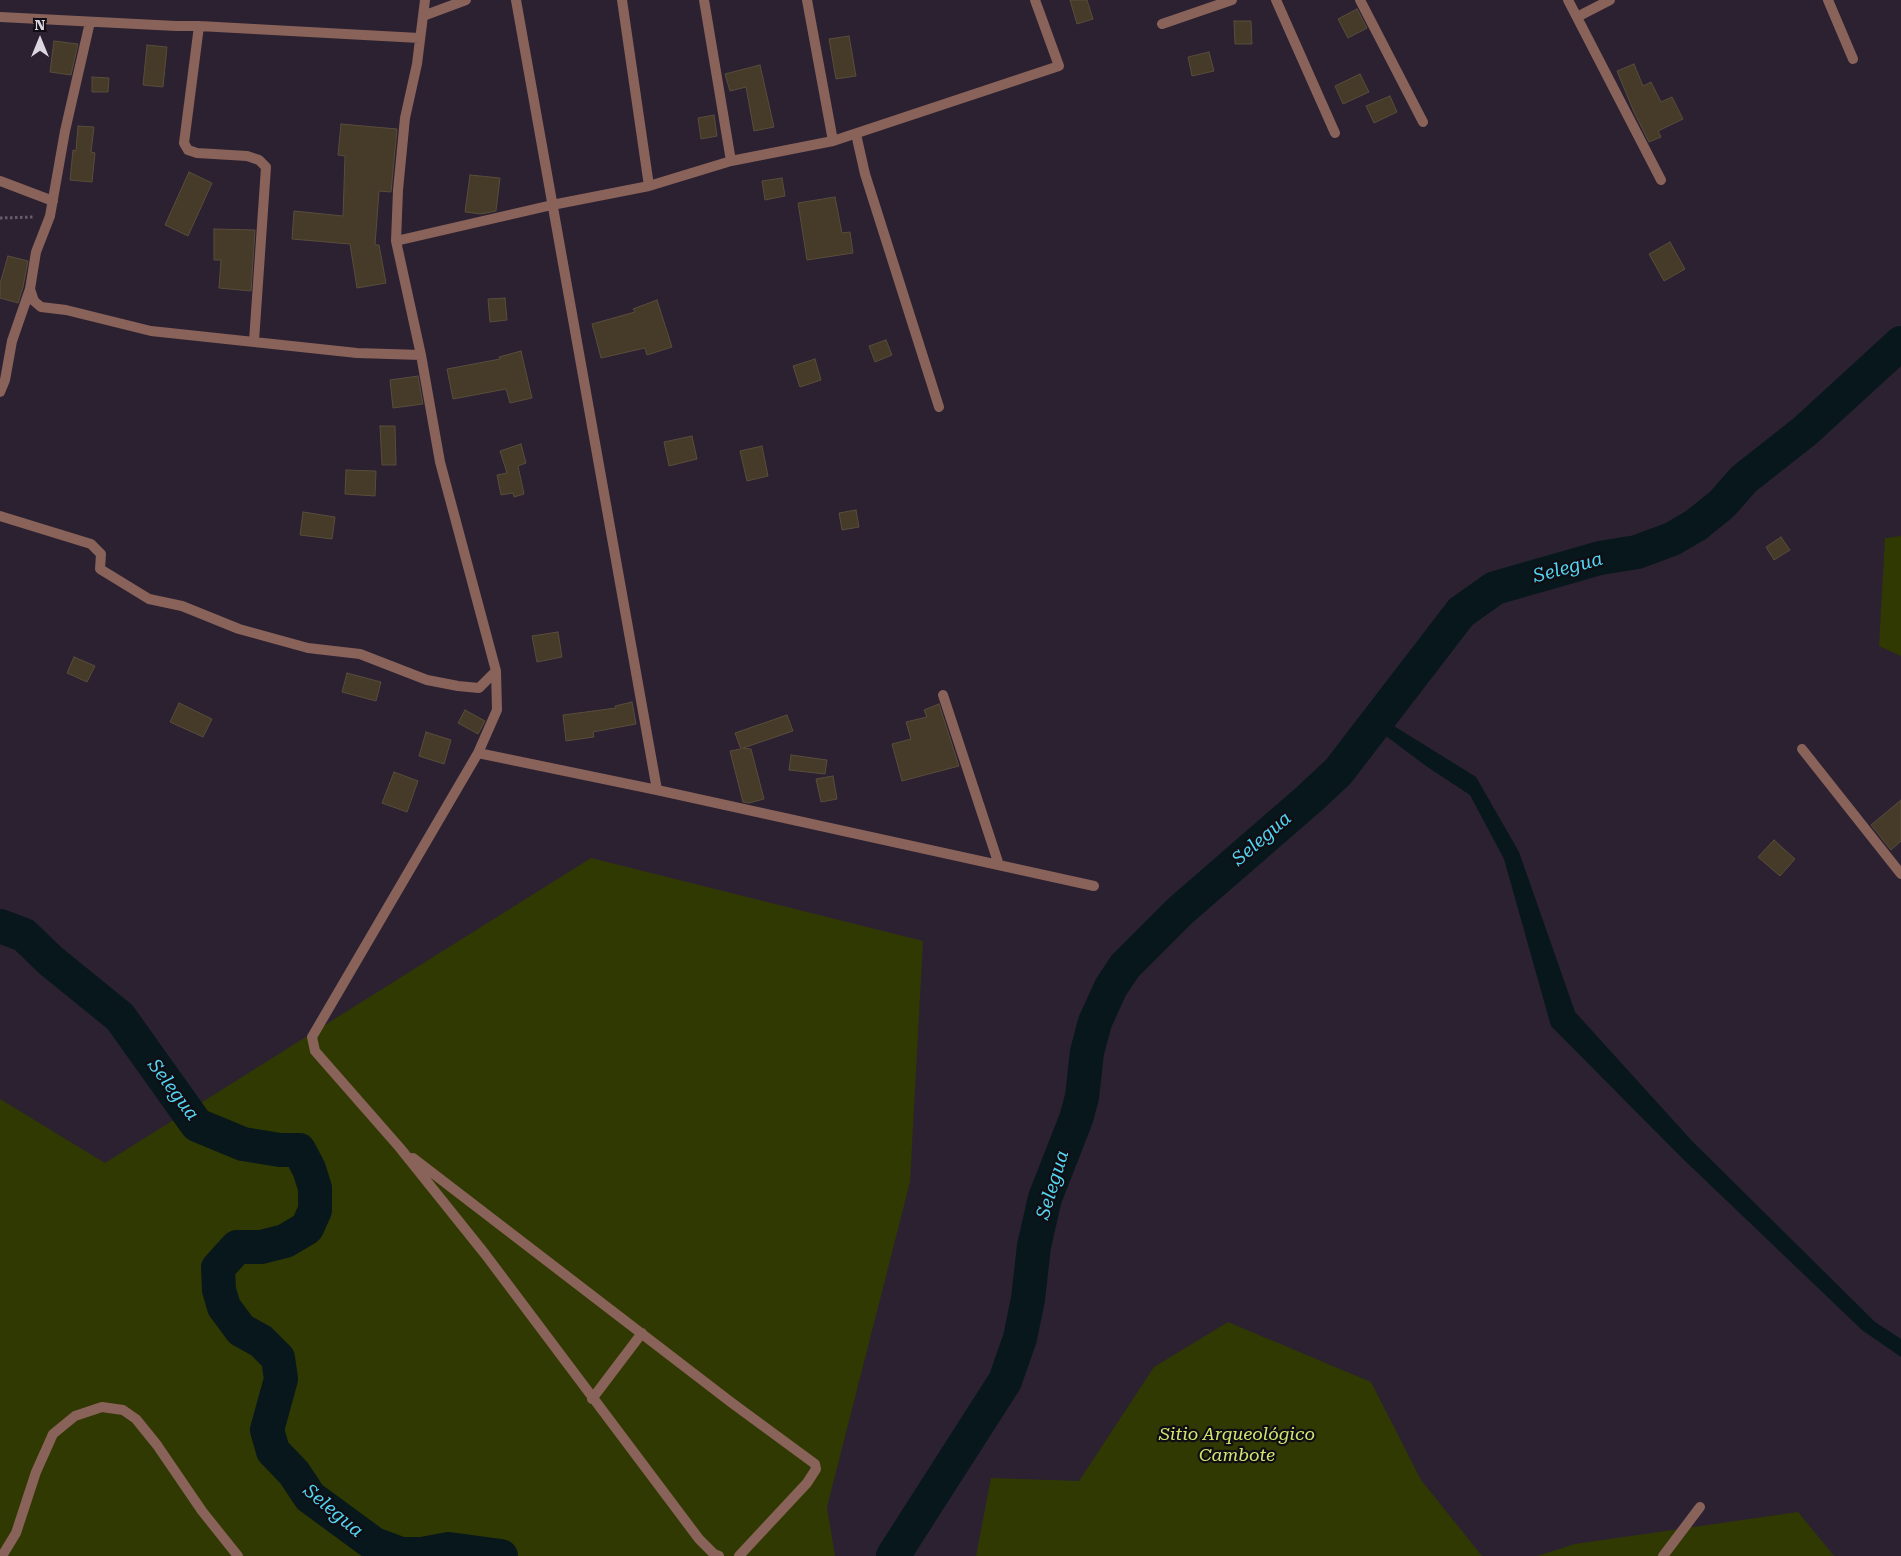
<!DOCTYPE html>
<html>
<head>
<meta charset="utf-8">
<style>
	body { margin:0 }
	#map { position:relative; width:1901px; height:1556px; overflow:hidden; background:#2b2131; font-family:"Roboto Serif",serif }
	canvas { display:block }
	.north { position:absolute; left:15px; top:15px; width:50px; height:50px; -webkit-text-stroke:4px #110d14; paint-order:stroke; rotate:0deg; font-size:14px; font-weight:700; line-height:20px; text-align:center; color:#ddd7e2 }
	.north::after { content:''; display:block; margin:auto; width:18px; height:22px; background:#ddd7e2; clip-path:polygon(50% 0,100% 100%,50% 72%,0 100%) }
</style>
</head>
<body>
<div id="map">
<canvas width="1901" height="1556"></canvas>
<div class="north">N</div>
</div>
<script>
const ctx = document.querySelector('canvas').getContext('2d');
ctx.lineJoin = 'round';
function paint(path, color) { ctx.fillStyle = color; ctx.fill(path, 'evenodd'); }
const poly = rows => new Path2D(rows.map(r => 'M' + r).join(''));
function trace(path, color, width, dash) { ctx.strokeStyle = color; ctx.lineWidth = width; ctx.lineCap = dash ? 'butt' : 'round'; ctx.setLineDash(dash || []); ctx.stroke(path); }
function label(font, color, halo, rows, align = 'center') {
  ctx.font = font + ' "Roboto Serif",serif'; ctx.lineWidth = 4.5; ctx.setLineDash([]); ctx.textBaseline = 'middle'; ctx.strokeStyle = halo; ctx.fillStyle = color; for (const [text, x, y, turn = 0] of rows) {
    ctx.save(); ctx.translate(x, y); ctx.rotate((+turn || 0) * Math.PI / 180); ctx.textAlign = isNaN(turn) ? turn : align; if (halo) ctx.strokeText(text, 0, 0); ctx.fillText(text, 0, 0); ctx.restore();
  }
}
const green = poly([
	[1901,536,1901,656,1879,646,1885,538],
	[591,858,923,941,910,1182,827,1507,835,1556,0,1556,0,1099,105,1163],
	[1228,1322,1371,1382,1421,1480,1482,1556,976,1556,991,1478,1079,1481,1154,1367],
	[1798,1512,1834,1556,1537,1556,1575,1544]
]);
const water = poly([
	[1381,718,1476,777,1519,852,1575,1012,1692,1141,1875,1322,1901,1339,1901,1357,1862,1330,1681,1157,1551,1026,1504,859,1470,795,1426,766,1374,727]
]);
const river = poly([
	[0,926,24,935,51,961,120,1017,197,1125,243,1144,280,1150,299,1150,309,1169,315,1188,315,1210,307,1228,285,1241,261,1247,237,1247,218,1268,219,1290,224,1307,241,1330,261,1341,278,1358,281,1379,267,1430,273,1451,294,1473,310,1497,374,1544,401,1554,422,1554,449,1549,501,1556],
	[893,1556,1005,1381,1020,1338,1028,1299,1034,1246,1045,1198,1076,1119,1082,1097,1087,1052,1095,1022,1111,987,1125,966,1180,911,1309,799,1338,772,1461,612,1495,588,1600,558,1637,552,1672,539,1696,525,1722,504,1744,479,1805,431,1901,343]
]);
const building = poly([
	[1070,0,1087,0,1093,19,1077,24,1070,0],
	[1357,9,1367,28,1348,38,1338,19,1357,9],
	[1234,21,1251,21,1252,44,1235,44,1234,21],
	[849,36,856,76,836,79,829,39,849,36],
	[54,41,78,44,71,75,50,72,54,41],
	[147,45,167,47,163,87,143,85,147,45],
	[1209,52,1214,71,1192,76,1188,57,1209,52],
	[1634,64,1643,86,1651,82,1661,102,1672,97,1683,119,1658,131,1661,137,1649,142,1634,112,1617,71,1634,64],
	[760,65,774,127,754,131,746,87,730,91,725,74,760,65],
	[1360,74,1369,92,1343,104,1335,86,1360,74],
	[92,77,109,78,108,92,92,92,92,77],
	[1390,96,1397,112,1374,123,1366,106,1390,96],
	[714,115,717,136,701,139,698,118,714,115],
	[341,124,397,129,391,192,379,191,375,245,379,245,386,283,357,288,350,244,292,239,294,211,343,216,345,156,338,155,341,124],
	[78,126,94,127,91,152,95,153,92,182,70,180,73,150,76,151,78,126],
	[189,172,212,183,188,236,165,225,189,172],
	[470,175,500,178,496,211,481,214,465,212,470,175],
	[782,178,785,196,765,200,762,181,782,178],
	[835,197,842,233,850,232,853,253,807,260,798,203,835,197],
	[214,229,255,230,251,291,219,288,221,260,214,260,214,229],
	[1670,242,1685,269,1664,281,1649,254,1670,242],
	[8,256,28,261,23,287,18,303,0,298,0,284,8,256],
	[505,298,507,320,490,322,488,299,505,298],
	[657,300,672,347,647,355,645,348,601,358,592,324,635,312,633,309,657,300],
	[886,340,892,355,875,362,869,346,886,340],
	[521,351,532,398,510,403,506,389,453,399,447,369,500,359,499,357,521,351],
	[815,359,821,380,800,387,793,366,815,359],
	[418,376,423,404,393,408,390,380,418,376],
	[380,426,395,426,396,465,382,465,380,426],
	[692,436,697,459,669,466,664,442,692,436],
	[521,444,526,463,518,466,524,494,514,497,513,493,501,495,497,475,507,473,500,451,521,444],
	[762,446,768,476,747,481,740,451,762,446],
	[346,470,376,471,375,496,345,494,346,470],
	[856,510,859,527,842,530,839,513,856,510],
	[303,512,335,517,332,539,300,535,303,512],
	[1781,537,1790,550,1774,560,1766,547,1781,537],
	[558,632,562,657,537,662,532,636,558,632],
	[74,657,95,666,87,682,67,673,74,657],
	[347,673,381,682,376,701,342,692,347,673],
	[632,702,636,724,593,732,594,737,566,741,563,715,616,708,615,706,632,702],
	[179,703,212,719,203,737,170,722,179,703],
	[939,704,959,766,902,781,892,744,911,739,906,722,927,717,924,710,939,704],
	[465,710,485,721,478,734,458,723,465,710],
	[787,715,793,731,743,748,751,749,764,799,749,803,743,802,730,751,741,749,735,733,787,715],
	[426,732,451,740,444,764,419,756,426,732],
	[791,755,827,760,825,774,789,770,791,755],
	[394,772,418,781,407,812,382,803,394,772],
	[833,776,837,799,821,802,816,779,833,776],
	[1901,800,1901,841,1891,850,1871,825,1901,800],
	[1774,840,1795,859,1780,876,1758,857,1774,840]
]);
const path = poly([
	[0,218,34,217]
]);
const street = poly([
	[425,0,417,64,405,118,398,190,396,241,421,355,440,462,496,671,497,710,478,753],
	[516,0,657,790,1094,886],
	[622,0,649,186],
	[704,0,731,161],
	[807,0,833,141],
	[1276,0,1335,133],
	[1360,0,1423,122],
	[1568,0,1661,180],
	[1828,0,1853,59],
	[423,16,466,0],
	[0,17,176,26,199,26,419,38],
	[1577,17,1610,0],
	[90,22,65,131,50,216,36,252,30,289,34,301,41,307,66,310,151,331,357,353,421,355],
	[1162,24,1232,0],
	[199,26,184,143,188,150,197,153,247,156,259,160,266,167,254,341],
	[856,134,865,174,939,407],
	[0,181,53,201],
	[396,241,552,205,649,186,731,161,833,141,1059,66,1035,0],
	[0,392,5,380,12,341,30,289],
	[0,516,91,544,101,554,100,569,149,599,182,606,239,629,308,648,360,654,427,680,458,686,479,688,496,671],
	[943,695,999,865],
	[1802,749,1901,874],
	[657,790,478,753,312,1037,315,1051,400,1148,485,1254,699,1539,714,1554,719,1556],
	[413,1158,732,1403,815,1464,816,1469,807,1483,739,1556],
	[592,1399,642,1333],
	[2,1556,16,1533,36,1472,53,1434,75,1416,102,1407,123,1410,136,1419,157,1445,202,1511,238,1556],
	[1663,1556,1700,1507]
]);
const parkNames = [
	["Sitio Arqueológico",1237,1435],
	["Cambote",1237,1456]
];
const waterNames = [
	["Selegua",1568,568,-15],
	["Selegua",1262,839,-41],
	["Selegua",173,1090,53],
	["Selegua",1053,1185,-73],
	["Selegua",333,1511,40]
];
paint(green, '#313903');
paint(water, '#07171b');
trace(river, '#07171b', 34);
paint(building, '#463a29');
trace(building, '#594d3b', 1);
trace(path, '#665d6c', 3, [2.5, 2.5]);
trace(street, '#89625a', 10);
label('italic 18px', '#d1e770', '#110d14', parkNames);
label('italic 19px', '#54d5f0', '#110d14', waterNames);
</script>
</body>
</html>
